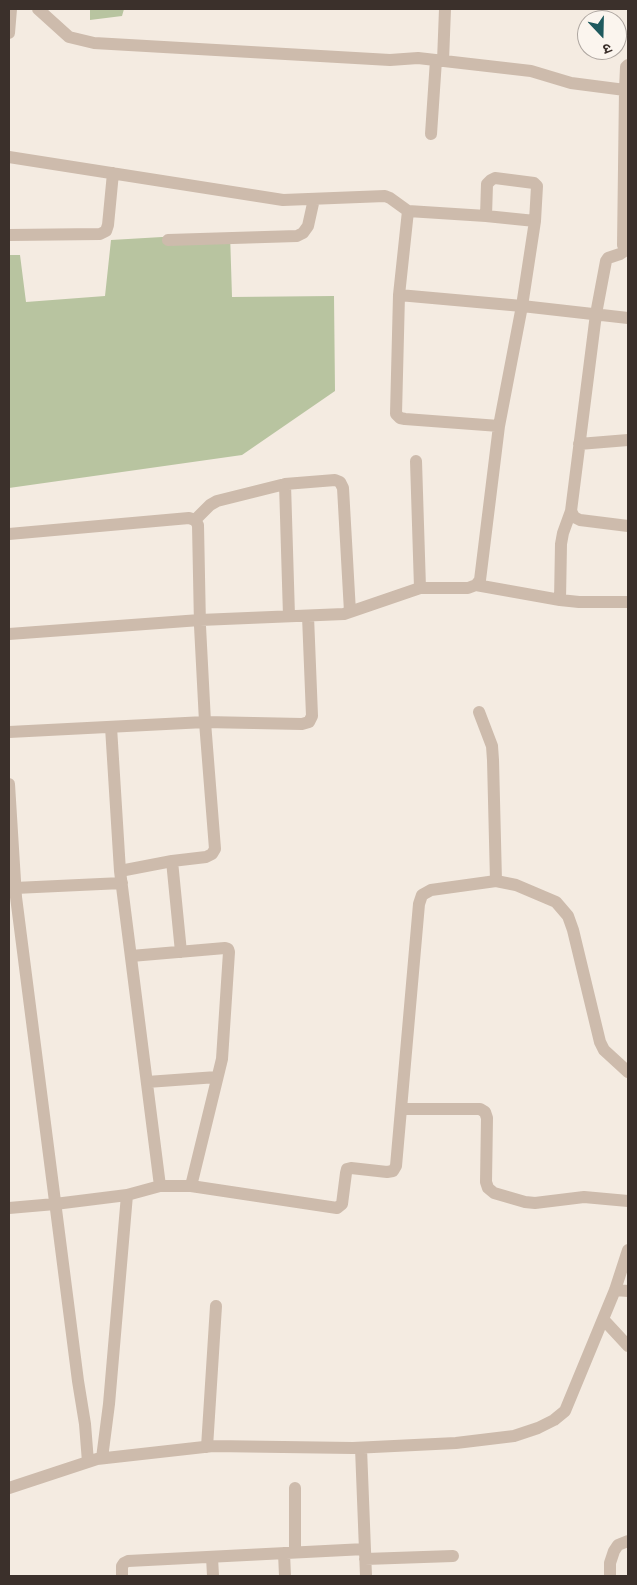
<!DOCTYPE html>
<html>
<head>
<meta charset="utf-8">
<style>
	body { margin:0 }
	#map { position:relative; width:637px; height:1585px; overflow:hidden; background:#f4ebe1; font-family:Rubik,"Noto Sans Devanagari",sans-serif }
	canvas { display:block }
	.frame { position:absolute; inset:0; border:10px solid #3b302b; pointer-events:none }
	.north { position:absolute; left:577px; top:10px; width:50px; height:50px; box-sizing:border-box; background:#fbf5ee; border:1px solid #aea6a0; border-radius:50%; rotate:159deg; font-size:14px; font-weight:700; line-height:20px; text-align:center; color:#3b302b }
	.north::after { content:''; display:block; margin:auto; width:18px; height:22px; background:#1f5a5e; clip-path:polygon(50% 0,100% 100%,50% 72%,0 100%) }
</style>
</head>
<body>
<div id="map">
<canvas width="637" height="1585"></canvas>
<div class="frame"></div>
<div class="north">उ</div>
</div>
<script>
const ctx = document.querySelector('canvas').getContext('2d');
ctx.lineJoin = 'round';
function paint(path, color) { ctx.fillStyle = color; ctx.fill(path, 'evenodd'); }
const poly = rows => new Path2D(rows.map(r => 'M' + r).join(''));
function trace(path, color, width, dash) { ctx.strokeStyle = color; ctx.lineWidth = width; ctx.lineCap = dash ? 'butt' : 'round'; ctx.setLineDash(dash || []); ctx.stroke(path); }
const green = poly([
	[90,9,124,9,122,16,90,20],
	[230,233,232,297,334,296,335,391,242,455,9,488,9,255,20,255,26,302,105,296,111,240]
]);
const minor = poly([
	[38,9,69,37,94,43,390,60,418,58,531,71,571,83,625,90,626,67,628,65],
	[9,33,11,9],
	[443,61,445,9],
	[625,90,623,245,626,250,628,250],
	[431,134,436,60],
	[9,157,283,200,385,196,390,198,408,211,486,216,535,221],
	[408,211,399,295,396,414,400,418,405,419,499,426],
	[9,235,100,234,106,231,108,225,113,173],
	[168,240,297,236,303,233,308,226,314,199],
	[626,250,620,254,608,258,606,261,596,314,571,511,574,517,580,520,628,526],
	[399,295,522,306,628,318],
	[579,444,628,440],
	[416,461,420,588],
	[285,484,289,616],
	[195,520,210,505,217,501,285,484,335,480,340,482,343,488,350,612],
	[9,534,189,518,195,520,198,525,200,626,205,722,215,849,212,854,206,857,172,861,120,871,160,1186,127,1195,109,1404,102,1458],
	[476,585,560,600,579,602,628,602],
	[560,600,561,544,563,533,571,511],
	[9,634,200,620,344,614,420,588,468,588,476,585,480,580,499,426,522,306,535,221,537,186,534,183,495,178,491,180,487,184,486,216],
	[479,712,492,746,493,760,496,881],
	[111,727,120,871],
	[9,732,205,722,302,724,309,722,312,716,308,616],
	[9,784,16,897,78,1381,85,1424,88,1462],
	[172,861,181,952],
	[15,888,122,883],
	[131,956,225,948,228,949,229,952,222,1059,191,1186],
	[147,1082,217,1077],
	[401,1109,480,1109,485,1112,487,1118,486,1182,488,1188,494,1193,525,1202,535,1203,584,1197,628,1201],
	[160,1186,191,1186,337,1208,342,1204,346,1173,347,1169,351,1168,387,1172,393,1171,396,1166,419,904,422,895,431,890,496,881,516,885,556,902,568,916,573,930,600,1042,604,1050,628,1072],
	[9,1208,55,1204,127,1195],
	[615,1290,628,1291],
	[603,1319,628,1346],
	[207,1447,216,1306],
	[361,1448,366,1576],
	[9,1488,97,1459,213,1446,353,1448,456,1443,514,1436,538,1428,554,1420,565,1411,615,1290,628,1250],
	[295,1488,295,1552],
	[284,1553,285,1576],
	[212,1557,213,1576],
	[365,1559,453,1556],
	[122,1576,122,1566,124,1563,128,1561,365,1549],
	[610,1576,610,1563,614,1551,618,1545,628,1541]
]);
paint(green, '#b8c4a0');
trace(minor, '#cdbbac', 12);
</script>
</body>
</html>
